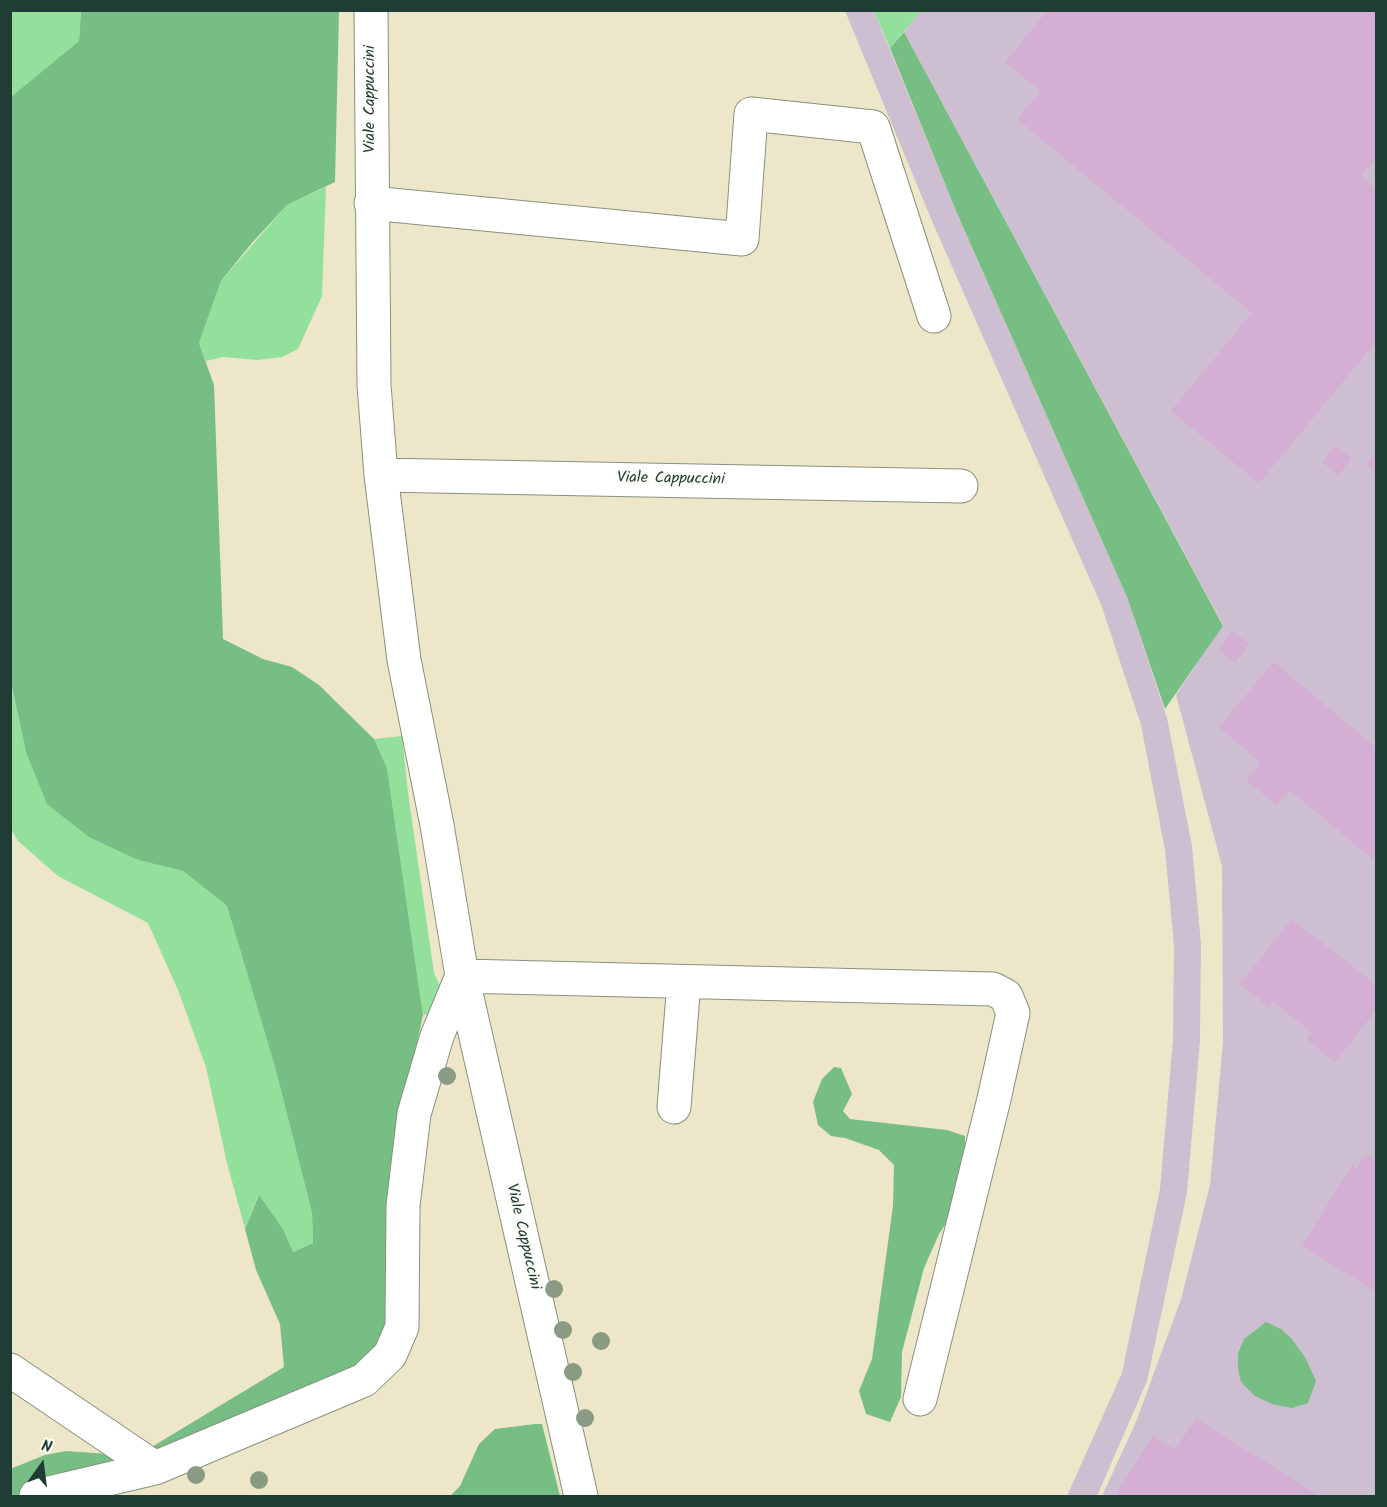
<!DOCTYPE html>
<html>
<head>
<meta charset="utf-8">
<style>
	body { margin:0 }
	#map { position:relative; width:1387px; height:1507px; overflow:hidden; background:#eee6c9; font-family:Kalam,sans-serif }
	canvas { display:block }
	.frame { position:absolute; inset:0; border:12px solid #1f3d34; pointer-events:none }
	.north { position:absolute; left:12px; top:1435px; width:60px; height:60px; -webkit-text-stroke:4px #fdfcf7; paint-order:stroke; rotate:14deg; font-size:16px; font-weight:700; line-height:24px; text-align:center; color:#1f3d34 }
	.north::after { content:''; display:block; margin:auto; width:21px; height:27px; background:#1f3d34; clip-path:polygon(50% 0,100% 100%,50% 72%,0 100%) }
</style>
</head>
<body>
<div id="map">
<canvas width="1387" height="1507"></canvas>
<div class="frame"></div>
<div class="north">N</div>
</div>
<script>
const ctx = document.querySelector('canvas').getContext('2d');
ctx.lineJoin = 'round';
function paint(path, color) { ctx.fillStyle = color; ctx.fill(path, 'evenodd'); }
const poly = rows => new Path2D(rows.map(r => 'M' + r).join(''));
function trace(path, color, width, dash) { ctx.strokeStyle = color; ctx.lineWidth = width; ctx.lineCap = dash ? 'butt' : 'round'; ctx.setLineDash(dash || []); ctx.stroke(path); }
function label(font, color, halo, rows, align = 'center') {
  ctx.font = font + ' Kalam,sans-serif'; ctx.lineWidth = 6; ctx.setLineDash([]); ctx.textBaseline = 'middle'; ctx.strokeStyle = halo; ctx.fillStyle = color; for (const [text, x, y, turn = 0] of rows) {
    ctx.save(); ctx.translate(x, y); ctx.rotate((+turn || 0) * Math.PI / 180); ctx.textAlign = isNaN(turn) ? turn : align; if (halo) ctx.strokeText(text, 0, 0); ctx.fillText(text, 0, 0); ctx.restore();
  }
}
const industrial = poly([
	[921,10,1376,11,1376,1496,1102,1496,1136,1422,1181,1299,1210,1185,1223,1042,1222,866,1176,695,1223,625,904,32],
	[845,11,874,11,956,211,1127,597,1167,718,1192,846,1201,944,1200,1040,1187,1193,1147,1381,1097,1496,1067,1496,1122,1373,1160,1189,1173,1039,1174,945,1165,850,1141,725,1102,607,932,221]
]);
const green = poly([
	[11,11,81,11,79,41,11,98],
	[874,11,921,11,890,48],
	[326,187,322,296,298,349,282,357,258,360,223,357,206,361,199,343,221,281,287,205],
	[10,677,26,752,138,860,183,871,227,906,275,1067,312,1213,313,1243,292,1252,283,1229,258,1196,245,1229,227,1163,206,1067,178,990,148,923,58,876,18,841,11,829],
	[402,736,408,793,434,973,444,994,444,1012,423,1015,387,768,374,739]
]);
const forest = poly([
	[81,11,339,11,335,182,287,205,251,244,221,281,199,343,214,385,223,639,263,659,292,667,319,685,374,739,387,768,423,1015,399,1126,389,1323,366,1360,318,1389,199,1442,145,1451,284,1367,280,1324,256,1270,245,1229,259,1195,283,1229,293,1252,313,1243,312,1213,275,1067,227,906,183,871,138,860,89,837,47,804,26,752,10,677,10,98,79,41],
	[904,32,1223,626,1165,709,1127,597,956,211,890,48],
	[834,1067,841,1068,852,1094,843,1111,850,1119,947,1130,965,1136,965,1153,952,1214,939,1234,924,1268,902,1352,901,1397,890,1422,866,1414,859,1391,872,1359,893,1206,894,1165,879,1150,845,1138,831,1136,818,1125,813,1102,822,1079],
	[1266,1322,1281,1329,1291,1338,1305,1357,1316,1381,1308,1403,1292,1408,1272,1404,1255,1396,1241,1382,1238,1369,1238,1353,1244,1339],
	[535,1424,542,1424,560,1496,450,1496,460,1486,479,1444,495,1429],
	[66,1451,108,1454,120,1463,74,1496,11,1496,10,1469,45,1455]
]);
const building = poly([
	[1048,10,1376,10,1376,158,1361,176,1376,189,1376,344,1375,343,1259,483,1171,411,1252,313,1017,119,1041,91,1005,62],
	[1334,446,1351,458,1339,475,1322,462],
	[1376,453,1376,473,1366,464],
	[1232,631,1249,644,1235,663,1218,650],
	[1274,662,1376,748,1376,862,1290,790,1277,805,1246,780,1261,763,1219,727],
	[1292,919,1376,985,1376,1010,1335,1062,1307,1039,1312,1032,1273,1002,1269,1007,1240,984],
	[1366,1153,1376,1160,1376,1292,1302,1246,1352,1165,1356,1169],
	[1196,1418,1319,1496,1120,1496,1116,1494,1153,1436,1175,1450]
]);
const minor = poly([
	[371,10,374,385,381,475,404,660,437,825,462,976,581,1496],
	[371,203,742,239,751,114,873,127,934,316],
	[381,475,961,486],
	[674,1107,684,982],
	[10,1370,155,1468],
	[36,1496,155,1468,364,1380,390,1355,402,1327,403,1206,414,1114,437,1036,462,976,993,989,1006,996,1013,1013,994,1099,920,1399]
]);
const trees = [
	[447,1076],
	[554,1289],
	[563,1330],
	[601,1341],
	[573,1372],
	[585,1418],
	[196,1475],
	[259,1480]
];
const streetNames = [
	["Viale Cappuccini",371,99,-90],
	["Viale Cappuccini",671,480,1],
	["Viale Cappuccini",522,1237,77]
];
paint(industrial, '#cebed1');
paint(green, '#93e09d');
paint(forest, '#76be84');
paint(building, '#d4aed3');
trace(minor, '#86927e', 35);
trace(minor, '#fff', 33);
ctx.fillStyle = '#899b83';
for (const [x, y] of trees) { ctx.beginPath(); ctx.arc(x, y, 9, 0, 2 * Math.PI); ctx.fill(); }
label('16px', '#1f3d34', '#fdfcf7', streetNames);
</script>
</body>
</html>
